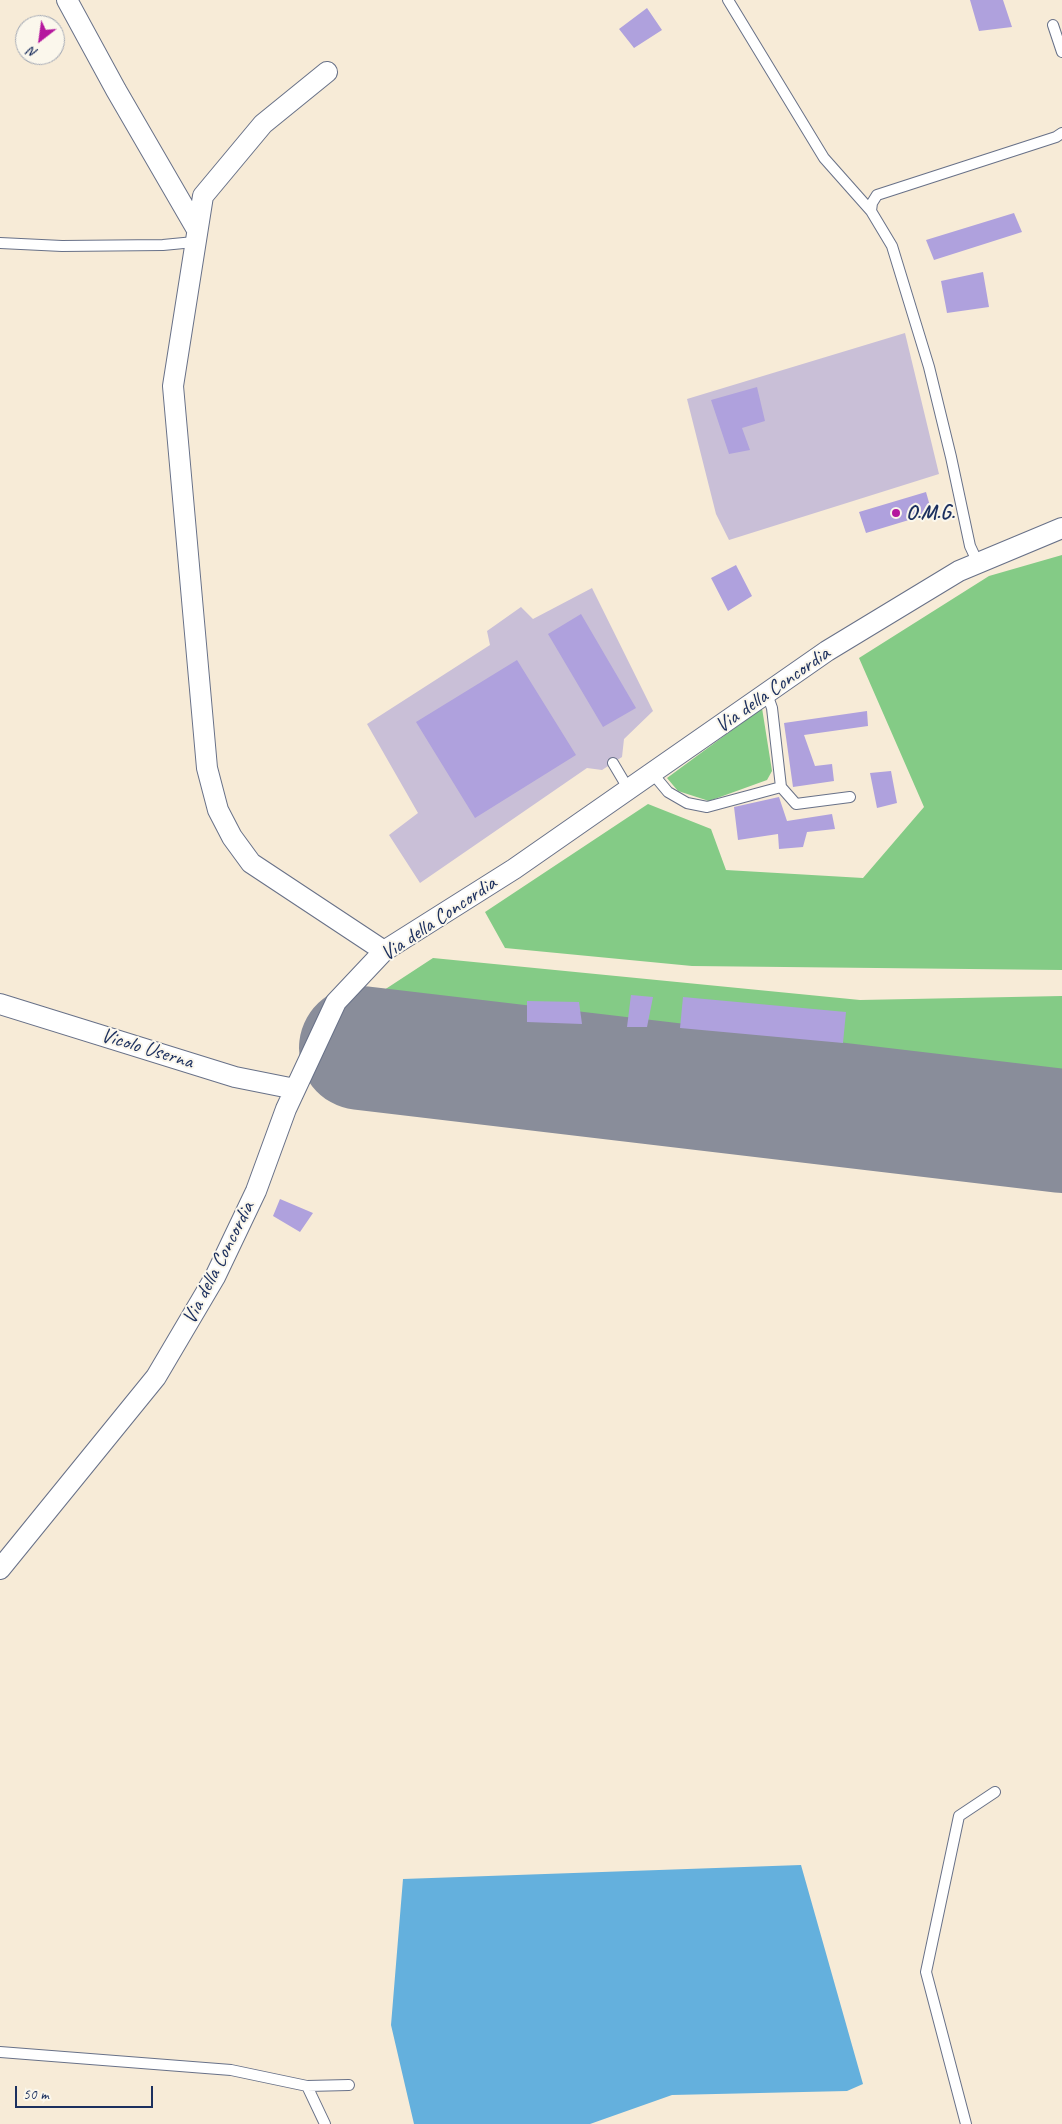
<!DOCTYPE html>
<html>
<head>
<meta charset="utf-8">
<style>
	body { margin:0 }
	#map { position:relative; width:1062px; height:2124px; overflow:hidden; background:#f7ebd7; font-family:Caveat,sans-serif }
	canvas { display:block }
	.north { position:absolute; left:15px; top:15px; width:50px; height:50px; box-sizing:border-box; background:#fbf7ec; border:1px solid #a1a7b3; border-radius:50%; rotate:210deg; font-size:14px; font-weight:700; line-height:20px; text-align:center; color:#1b2f5e }
	.north::after { content:''; display:block; margin:auto; width:18px; height:22px; background:#b5179e; clip-path:polygon(50% 0,100% 100%,50% 72%,0 100%) }
	.scale { position:absolute; left:15px; top:2086px; width:138px; height:22px; box-sizing:border-box; border:2px solid #1b2f5e; border-top:0; padding-left:6px; font-size:15px; line-height:18px; white-space:nowrap; color:#1b2f5e; -webkit-text-stroke:4px #fbf7ec; paint-order:stroke }
</style>
</head>
<body>
<div id="map">
<canvas width="1062" height="2124"></canvas>
<div class="north">N</div>
<div class="scale">50 m</div>
</div>
<script>
const ctx = document.querySelector('canvas').getContext('2d');
ctx.lineJoin = 'round';
function paint(path, color) { ctx.fillStyle = color; ctx.fill(path, 'evenodd'); }
const poly = rows => new Path2D(rows.map(r => 'M' + r).join(''));
function trace(path, color, width, dash) { ctx.strokeStyle = color; ctx.lineWidth = width; ctx.lineCap = dash ? 'butt' : 'round'; ctx.setLineDash(dash || []); ctx.stroke(path); }
function label(font, color, halo, rows, align = 'center') {
  ctx.font = font + ' Caveat,sans-serif'; ctx.lineWidth = 4; ctx.setLineDash([]); ctx.textBaseline = 'middle'; ctx.strokeStyle = halo; ctx.fillStyle = color; for (const [text, x, y, turn = 0] of rows) {
    ctx.save(); ctx.translate(x, y); ctx.rotate((+turn || 0) * Math.PI / 180); ctx.textAlign = isNaN(turn) ? turn : align; if (halo) ctx.strokeText(text, 0, 0); ctx.fillText(text, 0, 0); ctx.restore();
  }
}
const industrial = poly([
	[905,333,939,474,729,540,716,514,687,399],
	[592,588,653,711,624,739,622,757,602,770,587,768,420,883,389,835,418,813,367,724,490,645,487,631,521,607,533,619]
]);
const green = poly([
	[1062,555,1062,970,692,966,505,948,485,912,648,804,711,829,726,870,863,878,924,807,859,658,989,576],
	[762,708,772,771,767,780,709,801,678,791,667,778],
	[433,958,860,1000,1062,996,1062,1166,327,1079,352,1011]
]);
const water = poly([
	[801,1865,863,2084,847,2091,672,2095,590,2124,414,2124,391,2025,403,1879]
]);
const runway = poly([
	[361,1048,1062,1131]
]);
const building = poly([
	[970,0,1003,0,1012,27,979,31],
	[647,8,662,30,634,48,619,29],
	[1014,213,1022,232,934,260,926,240],
	[983,272,989,307,947,313,941,281],
	[757,387,765,421,742,428,750,450,729,454,711,400],
	[926,492,932,513,866,533,859,512],
	[736,565,752,596,728,611,711,578],
	[581,614,636,708,603,727,548,634],
	[517,660,576,755,475,818,416,722],
	[867,711,868,726,804,735,815,766,832,764,834,781,793,787,784,723],
	[891,771,897,803,877,808,870,773],
	[779,797,787,821,832,814,835,829,807,832,803,847,779,849,778,834,738,840,734,807],
	[631,995,653,997,647,1027,627,1027],
	[683,997,846,1012,843,1043,680,1028],
	[527,1001,579,1002,582,1024,527,1022],
	[280,1199,313,1213,300,1232,273,1216]
]);
const service = poly([
	[728,0,824,158,871,211],
	[1053,25,1062,52],
	[0,243,62,246,163,245,194,242],
	[978,563,970,546,951,457,929,367,892,246,871,211,872,203,877,195,1056,137,1062,133],
	[767,694,772,708,781,787],
	[613,763,629,790],
	[653,774,668,792,687,803,707,807,781,787,796,804,850,797],
	[0,2052,231,2070,307,2086,325,2124],
	[307,2086,349,2085],
	[966,2124,926,1972,959,1816,995,1792]
]);
const minor = poly([
	[67,0,116,90,196,228],
	[327,72,263,124,203,196,173,386,207,768,218,810,232,837,251,863,384,951],
	[0,1004,235,1077,295,1089],
	[0,1569,156,1377,215,1277,256,1191,286,1109,336,1002,384,951,514,869,827,651,959,571,1062,528]
]);
const markers = [
	[896,513,5,"#b5179e"]
];
const poiNames = [
	["O.M.G.",906,513]
];
const streetNames = [
	["Via della Concordia",773,690,-35],
	["Via della Concordia",439,919,-34],
	["Vicolo Userna",147,1049,17],
	["Via della Concordia",219,1263,-63]
];
paint(industrial, '#c9bfd7');
paint(green, '#84cb86');
paint(water, '#64b0dd');
trace(runway, '#898d9a', 124);
paint(building, '#afa1dd');
trace(service, '#687188', 12);
trace(minor, '#687188', 22);
trace(service, '#fff', 10);
trace(minor, '#fff', 20);
for (const [x, y, r, color] of markers) { const dot = new Path2D(); dot.arc(x, y, r, 0, 2 * Math.PI); ctx.fillStyle = color; ctx.fill(dot); trace(dot, '#fbf7ec', 2); }
label('bold 21px', '#1b2f5e', '#fbf7ec', poiNames, 'left');
label('21px', '#1b2f5e', '#fbf7ec', streetNames);
</script>
</body>
</html>
